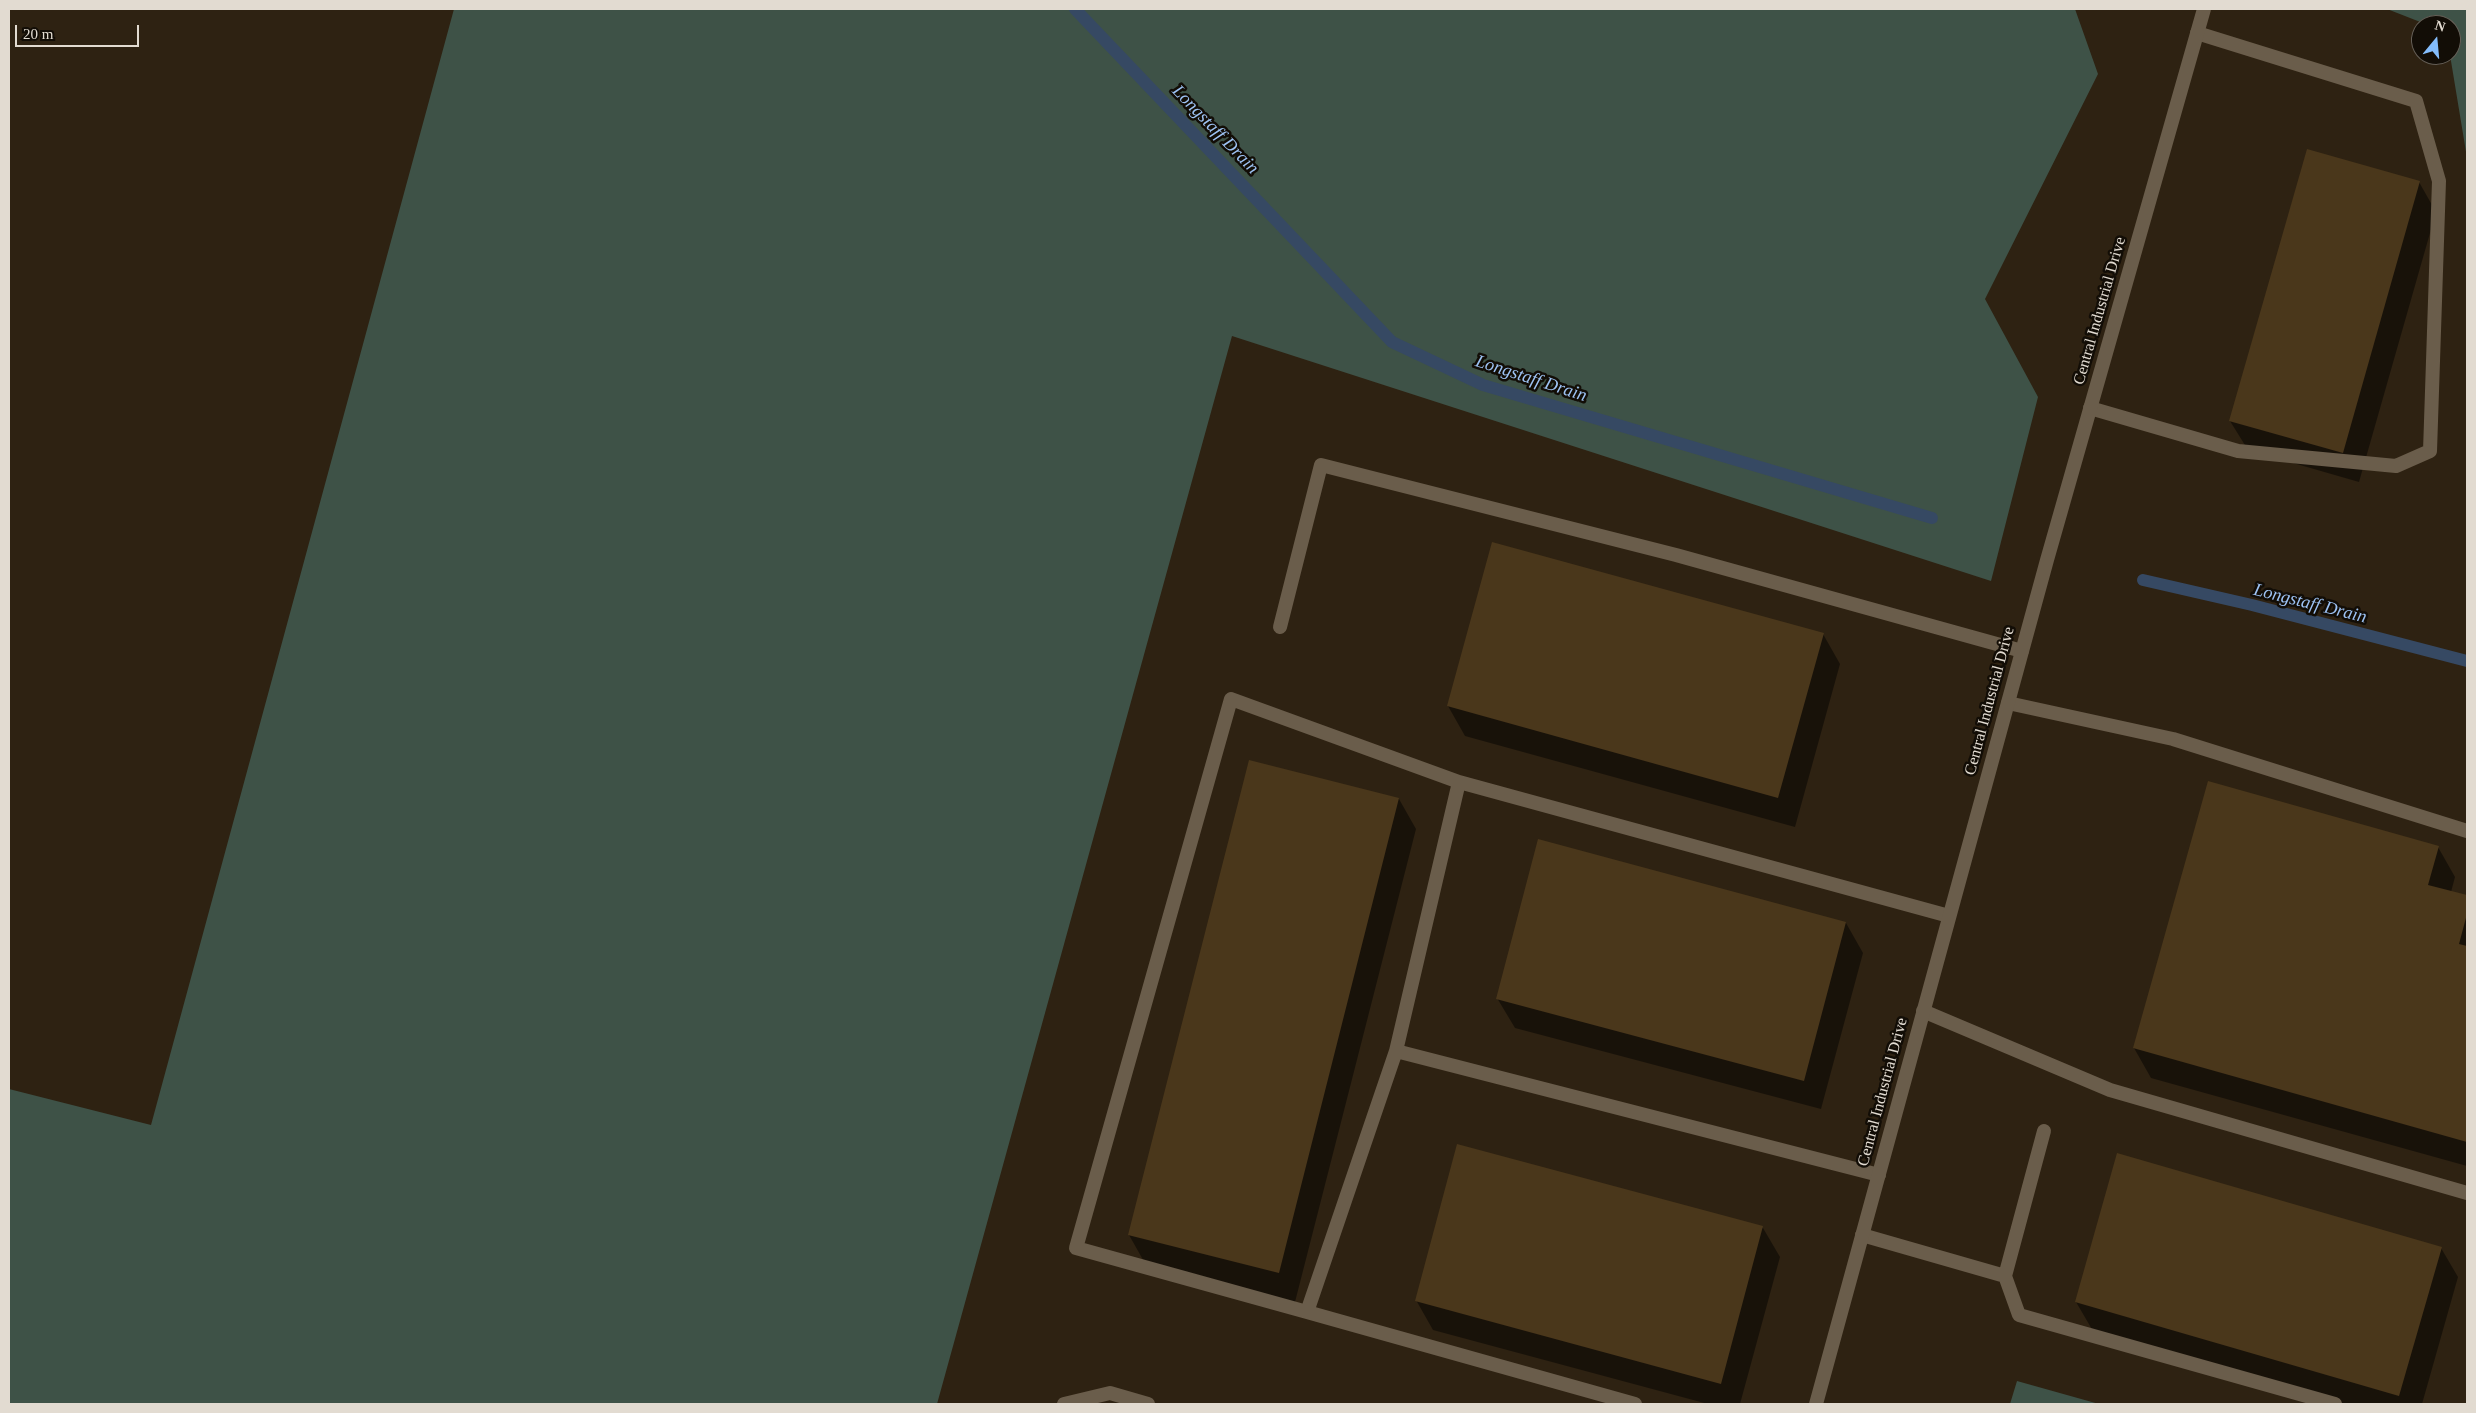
<!DOCTYPE html>
<html>
<head>
<meta charset="utf-8">
<style>
	body { margin:0 }
	#map { position:relative; width:2476px; height:1413px; overflow:hidden; background:#2e2212; font-family:Georgia,serif }
	canvas { display:block }
	.frame { position:absolute; inset:0; border:10px solid #e2dbd1; pointer-events:none }
	.north { position:absolute; left:2411px; top:15px; width:50px; height:50px; box-sizing:border-box; background:#120d06; border:1px solid #655f57; border-radius:50%; rotate:17deg; font-size:14px; font-weight:700; line-height:20px; text-align:center; color:#e2dbd1 }
	.north::after { content:''; display:block; margin:auto; width:18px; height:22px; background:#83bcfb; clip-path:polygon(50% 0,100% 100%,50% 72%,0 100%) }
	.scale { position:absolute; left:15px; top:25px; width:124px; height:22px; box-sizing:border-box; border:2px solid #e2dbd1; border-top:0; padding-left:6px; font-size:15px; line-height:18px; white-space:nowrap; color:#e2dbd1; -webkit-text-stroke:4px #120d06; paint-order:stroke }
</style>
</head>
<body>
<div id="map">
<canvas width="2476" height="1413"></canvas>
<div class="frame"></div>
<div class="north">N</div>
<div class="scale">20 m</div>
</div>
<script>
const ctx = document.querySelector('canvas').getContext('2d');
ctx.lineJoin = 'round';
function paint(path, color) { ctx.fillStyle = color; ctx.fill(path, 'evenodd'); }
const poly = rows => new Path2D(rows.map(r => 'M' + r).join(''));
function trace(path, color, width, dash) { ctx.strokeStyle = color; ctx.lineWidth = width; ctx.lineCap = dash ? 'butt' : 'round'; ctx.setLineDash(dash || []); ctx.stroke(path); }
function label(font, color, halo, rows, align = 'center') {
  ctx.font = font + ' Georgia,serif'; ctx.lineWidth = 5; ctx.setLineDash([]); ctx.textBaseline = 'middle'; ctx.strokeStyle = halo; ctx.fillStyle = color; for (const [text, x, y, turn = 0] of rows) {
    ctx.save(); ctx.translate(x, y); ctx.rotate((+turn || 0) * Math.PI / 180); ctx.textAlign = isNaN(turn) ? turn : align; if (halo) ctx.strokeText(text, 0, 0); ctx.fillText(text, 0, 0); ctx.restore();
  }
}
const green = poly([
	[454,9,2075,9,2098,74,1985,299,2038,397,1991,581,1232,336,937,1404,9,1404,9,1089,151,1125],
	[2387,9,2467,9,2467,158,2450,55,2451,25,2428,25],
	[2017,1381,2099,1404,2010,1404]
]);
const shadow = poly([
	[2419,182,2436,212,2359,482,2248,450,2230,421],
	[1823,634,1840,664,1795,827,1465,736,1448,706],
	[1250,762,1399,799,1416,829,1295,1302,1146,1265,1129,1235],
	[2438,847,2455,877,2451,892,2467,897,2467,1166,2151,1078,2134,1048],
	[1846,923,1863,953,1821,1109,1515,1028,1497,998],
	[1763,1228,1780,1257,1740,1404,1708,1404,1433,1330,1416,1300],
	[2441,1248,2458,1277,2422,1404,2344,1404,2093,1331,2076,1302]
]);
const stream = poly([
	[1075,9,1392,342,1483,385,1932,518],
	[2143,580,2252,605,2467,661]
]);
const building = poly([
	[2307,149,2420,181,2343,453,2229,421],
	[1492,542,1824,633,1778,798,1447,706],
	[1249,760,1399,798,1279,1273,1128,1235],
	[2208,781,2439,846,2428,885,2467,895,2467,914,2459,944,2467,946,2467,1142,2133,1048],
	[1538,839,1846,922,1804,1081,1496,999],
	[1457,1144,1763,1226,1721,1384,1415,1301],
	[2117,1153,2442,1247,2399,1396,2075,1302]
]);
const service = poly([
	[2090,408,2238,451,2396,466,2430,451,2439,181,2416,101,2197,33],
	[1280,627,1321,465,1676,555,2022,651],
	[2008,703,2173,739,2467,831],
	[1459,782,1949,916],
	[1923,1011,2110,1090,2467,1193],
	[1396,1051,1307,1312,1076,1248,1231,699,1459,782,1396,1051,1879,1175],
	[1862,1235,2005,1276,2044,1131],
	[2005,1276,2019,1315,2335,1404],
	[1307,1312,1635,1404],
	[1064,1404,1110,1393,1148,1404]
]);
const minor = poly([
	[1816,1404,2047,560,2204,9]
]);
const streetNames = [
	["Central Industrial Drive",2100,311,-74],
	["Central Industrial Drive",1990,701,-75],
	["Central Industrial Drive",1883,1092,-75]
];
const waterNames = [
	["Longstaff Drain",1215,130,46],
	["Longstaff Drain",1531,379,18],
	["Longstaff Drain",2310,604,14]
];
paint(green, '#3e5247');
paint(shadow, '#0007');
trace(stream, '#364963', 12);
paint(building, '#4a371b');
trace(service, '#6a5d4b', 14);
trace(minor, '#6a5d4b', 14);
label('16px', '#e2dbd1', '#120d06', streetNames);
label('italic 18px', '#9dc2f3', '#120d06', waterNames);
</script>
</body>
</html>
